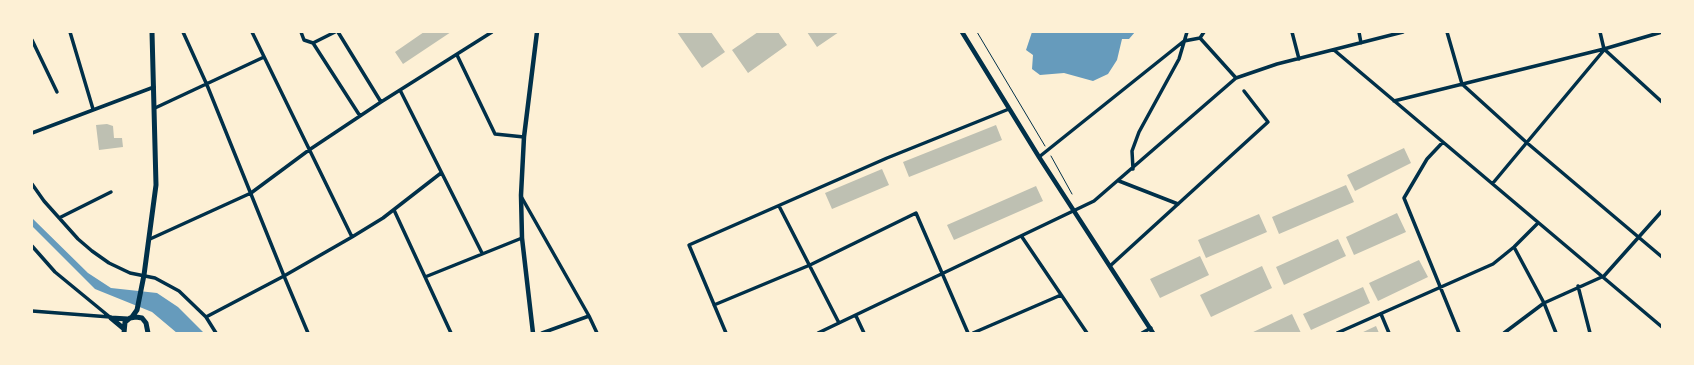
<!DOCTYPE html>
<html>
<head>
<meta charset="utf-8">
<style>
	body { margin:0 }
	#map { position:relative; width:1694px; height:365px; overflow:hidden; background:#fdf0d5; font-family:"Work Sans",sans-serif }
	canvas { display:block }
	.frame { position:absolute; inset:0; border:33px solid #fdf0d5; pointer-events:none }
</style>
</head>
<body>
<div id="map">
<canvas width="1694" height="365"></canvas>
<div class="frame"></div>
</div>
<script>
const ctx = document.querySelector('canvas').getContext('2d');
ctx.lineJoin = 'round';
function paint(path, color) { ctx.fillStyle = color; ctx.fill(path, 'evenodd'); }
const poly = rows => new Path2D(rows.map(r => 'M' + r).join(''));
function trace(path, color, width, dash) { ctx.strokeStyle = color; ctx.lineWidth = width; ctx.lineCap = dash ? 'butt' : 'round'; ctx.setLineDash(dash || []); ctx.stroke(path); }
const water = poly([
	[1032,32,1135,32,1129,39,1122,39,1117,60,1108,74,1093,81,1064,73,1040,75,1032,69,1033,55,1026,50],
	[32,218,88,273,111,288,157,293,178,307,204,333,177,333,152,312,95,289,32,226]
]);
const building = poly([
	[424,32,451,32,403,64,395,52],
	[677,32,711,32,725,52,702,68],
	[758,32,778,32,787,45,748,73,732,50],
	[807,32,839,32,817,47],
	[107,124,113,126,114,138,122,138,123,147,99,150,96,125],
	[996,125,1002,140,909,177,903,162],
	[1404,148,1411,163,1355,191,1347,175],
	[882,169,889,185,832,209,825,193],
	[1346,185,1354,202,1279,234,1272,217],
	[1036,186,1043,201,954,240,947,225],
	[1397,213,1406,232,1354,255,1346,237],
	[1259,214,1267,232,1206,258,1198,240],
	[1338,239,1346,256,1284,285,1276,267],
	[1200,256,1209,275,1160,298,1150,279],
	[1419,260,1428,277,1378,301,1369,283],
	[1262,266,1272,288,1211,317,1200,295],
	[1363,287,1370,303,1311,330,1303,314],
	[1292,314,1301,333,1251,333],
	[1376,326,1379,333,1361,333]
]);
const path = poly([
	[977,32,1045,146],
	[1051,156,1072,194]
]);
const minor = poly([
	[70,32,93,109],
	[183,32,207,85,284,276,308,333],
	[252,32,352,237],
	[301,32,304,40,313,43,360,116],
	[338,32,381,102],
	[1292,32,1299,59],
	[1359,32,1361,43],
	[1447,32,1462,84,1526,142,1662,257],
	[1600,32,1604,49,1662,102],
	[1200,38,1236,78],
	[32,40,57,92],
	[313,43,335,32],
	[1334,50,1662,327],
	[457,55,495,134,524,137],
	[400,90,482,253],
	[1394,101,1604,49,1662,32],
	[155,108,264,57],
	[32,133,154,87],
	[1443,142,1427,159,1404,198,1459,333],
	[1039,157,1184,41,1200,38,1204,32],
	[1133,169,1132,151,1139,132,1179,59,1187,32],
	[1119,181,1178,204],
	[1493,183,1604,50],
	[32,184,44,201,78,239,92,251,109,263,130,273,155,278,179,291,206,317,216,333],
	[522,198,589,316,597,333],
	[779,206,839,323],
	[394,210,451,333],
	[59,218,111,192],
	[1022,237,1087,333],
	[150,239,251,193,309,150,381,102,492,32],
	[32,246,55,272,111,318],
	[1514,247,1544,303,1556,333],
	[1110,266,1268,122,1244,91],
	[425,277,522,238],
	[1578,286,1590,333],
	[714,305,810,265,916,213,968,333],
	[32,311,110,317],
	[1381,314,1389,333],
	[856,316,864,333],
	[206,317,284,276,352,237,383,218,441,173],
	[542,333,589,316],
	[726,333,689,245,887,158,1009,109],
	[818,333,1094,201,1236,78,1277,64,1403,32],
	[973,333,1061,295],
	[1142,333,1151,328],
	[1337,333,1493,264,1514,247,1538,223],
	[1504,333,1544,303,1604,276,1662,211]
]);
const tertiary = poly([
	[962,32,1039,157,1153,333],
	[533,333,522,238,521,195,524,137,537,32]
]);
const secondary = poly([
	[132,317,137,310,144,275,156,185,152,32],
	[111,318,128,319],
	[111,318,123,328],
	[124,333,125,322,130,318,136,317,142,318,146,323,148,333]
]);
paint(water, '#669bbc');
paint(building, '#bec0b2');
trace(path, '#003049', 1);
trace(minor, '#003049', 3.5);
trace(tertiary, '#003049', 4.5);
trace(secondary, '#003049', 5);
</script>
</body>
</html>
